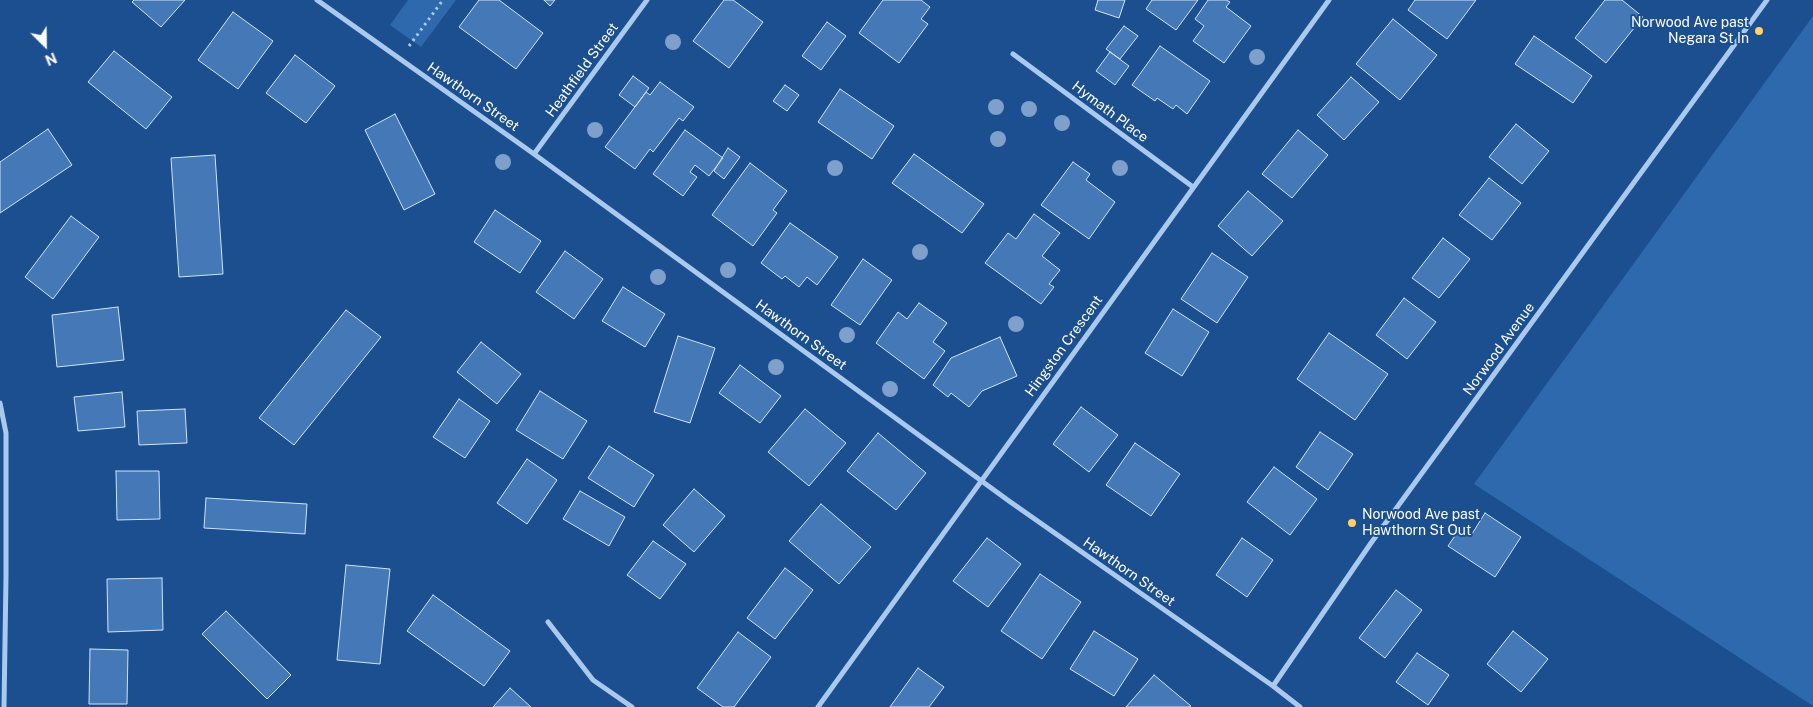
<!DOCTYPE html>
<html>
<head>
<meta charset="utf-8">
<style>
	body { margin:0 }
	#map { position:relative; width:1813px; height:707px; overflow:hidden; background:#1b4f8f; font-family:"Public Sans",sans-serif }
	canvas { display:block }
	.north { position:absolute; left:20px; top:20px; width:50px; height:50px; -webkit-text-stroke:4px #1b4f8f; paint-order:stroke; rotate:157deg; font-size:14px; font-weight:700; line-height:20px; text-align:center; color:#fff }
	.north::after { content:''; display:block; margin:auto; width:18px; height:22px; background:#fff; clip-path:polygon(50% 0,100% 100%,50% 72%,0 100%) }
</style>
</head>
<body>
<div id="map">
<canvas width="1813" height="707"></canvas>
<div class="north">N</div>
</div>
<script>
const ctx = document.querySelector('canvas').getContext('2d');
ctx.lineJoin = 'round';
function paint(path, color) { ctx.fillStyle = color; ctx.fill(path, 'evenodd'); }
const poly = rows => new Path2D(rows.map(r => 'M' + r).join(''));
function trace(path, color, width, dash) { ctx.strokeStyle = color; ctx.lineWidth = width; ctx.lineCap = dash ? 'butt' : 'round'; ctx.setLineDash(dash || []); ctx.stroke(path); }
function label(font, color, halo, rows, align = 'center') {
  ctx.font = font + ' "Public Sans",sans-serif'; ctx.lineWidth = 4; ctx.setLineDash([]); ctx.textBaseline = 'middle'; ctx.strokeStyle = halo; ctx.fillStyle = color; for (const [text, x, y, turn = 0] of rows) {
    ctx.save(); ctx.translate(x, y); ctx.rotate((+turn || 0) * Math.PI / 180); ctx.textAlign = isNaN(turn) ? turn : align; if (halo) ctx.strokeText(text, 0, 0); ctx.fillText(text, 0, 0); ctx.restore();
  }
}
const green = poly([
	[408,0,456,0,421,47,390,25],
	[1813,16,1813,706,1474,484]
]);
const building = poly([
	[134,0,185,0,161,27,132,2,134,0],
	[479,0,499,0,543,33,516,69,459,27,479,0],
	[544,0,555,0,550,6,544,0],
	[724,0,733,0,763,22,729,68,693,41,724,0],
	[883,0,921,0,930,7,921,19,928,24,899,63,859,33,883,0],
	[1098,0,1125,0,1119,18,1095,10,1098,0],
	[1152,0,1198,0,1176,30,1146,9,1152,0],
	[1208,0,1226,0,1230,2,1226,7,1251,26,1224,63,1193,41,1204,26,1195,19,1208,0],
	[1415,0,1476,0,1447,39,1408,10,1415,0],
	[1605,0,1622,0,1643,17,1606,63,1575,38,1605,0],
	[233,12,273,41,238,89,198,60,233,12],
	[1393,19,1437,55,1400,100,1356,64,1393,19],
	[827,22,846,36,821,70,802,56,827,22],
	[1124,26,1138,36,1120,59,1106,49,1124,26],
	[1534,36,1592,76,1573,103,1515,64,1534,36],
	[1160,46,1210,81,1187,114,1176,105,1173,109,1157,98,1155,101,1132,85,1160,46],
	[114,51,172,97,146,129,88,82,114,51],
	[1110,52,1129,66,1115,85,1096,71,1110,52],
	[295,55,335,86,306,123,266,93,295,55],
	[633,76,649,88,635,107,619,95,633,76],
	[1351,77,1379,102,1344,140,1317,115,1351,77],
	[660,82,694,107,683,121,679,118,653,152,650,149,635,169,605,147,646,92,650,95,660,82],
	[785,85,799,95,787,111,773,101,785,85],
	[840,89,894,126,872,159,818,122,840,89],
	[395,114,435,194,404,210,365,130,395,114],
	[1516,124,1549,151,1522,184,1489,157,1516,124],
	[48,129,72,165,0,213,0,162,48,129],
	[685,130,723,158,709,176,695,165,690,172,697,177,683,196,653,174,685,130],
	[1298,130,1328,155,1292,198,1262,174,1298,130],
	[728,148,740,157,724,179,714,171,728,148],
	[914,154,984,204,962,233,892,183,914,154],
	[215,155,223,274,179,277,171,158,215,155],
	[1073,162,1090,174,1086,180,1115,202,1089,239,1041,205,1073,162],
	[750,163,787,191,773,210,777,213,753,246,712,215,750,163],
	[1489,178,1521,203,1492,240,1459,215,1489,178],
	[1248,191,1283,221,1252,256,1218,226,1248,191],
	[495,210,541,241,520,273,474,242,495,210],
	[1034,214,1060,233,1042,256,1060,270,1049,284,1054,287,1041,304,985,263,1008,233,1016,239,1034,214],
	[71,216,99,237,53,299,25,277,71,216],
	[790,223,838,257,817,285,807,277,799,287,785,276,782,279,761,263,790,223],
	[1443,238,1470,259,1439,298,1412,278,1443,238],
	[565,251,603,279,574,319,536,292,565,251],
	[1212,253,1248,277,1217,323,1181,299,1212,253],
	[863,259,892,280,860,325,831,305,863,259],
	[623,287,665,314,645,347,602,321,623,287],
	[1404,298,1436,322,1407,359,1376,335,1404,298],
	[919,303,947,323,933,342,945,351,924,379,876,343,898,312,907,319,919,303],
	[118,307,124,360,57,367,52,315,118,307],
	[1173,309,1209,332,1182,376,1145,353,1173,309],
	[346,310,381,337,294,445,259,418,346,310],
	[1329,333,1388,374,1355,420,1297,379,1329,333],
	[678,336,715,348,690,423,654,412,678,336],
	[1000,337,1017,376,982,391,969,407,951,393,948,397,933,385,951,358,1000,337],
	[481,342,521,374,497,404,457,372,481,342],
	[740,365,781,396,760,423,719,393,740,365],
	[540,391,587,421,563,459,516,430,540,391],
	[122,392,125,427,78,431,74,397,122,392],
	[459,399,490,421,465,458,433,437,459,399],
	[1081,407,1118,435,1089,472,1053,444,1081,407],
	[185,409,187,443,139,445,137,411,185,409],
	[805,409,846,443,809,486,768,452,805,409],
	[1320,432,1353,454,1328,490,1296,467,1320,432],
	[878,433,926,473,896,510,847,471,878,433],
	[1135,443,1180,474,1151,516,1106,485,1135,443],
	[609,446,654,475,634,507,588,478,609,446],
	[527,459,557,480,527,524,497,503,527,459],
	[1274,467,1317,499,1290,535,1247,502,1274,467],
	[116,471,159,471,160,519,117,520,116,471],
	[694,489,725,516,694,552,663,525,694,489],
	[580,491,625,517,609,546,563,519,580,491],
	[206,498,307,504,305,534,204,528,206,498],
	[821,504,871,547,839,584,789,541,821,504],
	[1485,513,1521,537,1495,577,1448,546,1461,527,1472,534,1485,513],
	[987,538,1021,564,988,607,953,581,987,538],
	[1242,538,1273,560,1247,597,1216,575,1242,538],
	[653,541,686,564,660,599,627,575,653,541],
	[346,565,390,569,380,664,337,660,346,565],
	[785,568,813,590,775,639,747,618,785,568],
	[1040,574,1081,602,1042,659,1001,631,1040,574],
	[162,578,163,630,108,632,107,579,162,578],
	[1396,590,1422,610,1385,658,1359,638,1396,590],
	[433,595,510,651,484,686,407,631,433,595],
	[226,611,291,675,267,699,202,634,226,611],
	[1094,631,1138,659,1114,696,1070,669,1094,631],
	[1513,631,1548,659,1521,692,1487,664,1513,631],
	[738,632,771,657,734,707,723,707,697,688,738,632],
	[90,649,128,650,127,704,89,704,90,649],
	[1417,653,1449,675,1428,705,1396,682,1417,653],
	[918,668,944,687,929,707,890,707,918,668],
	[1154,675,1191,706,1189,707,1126,707,1154,675],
	[510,688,531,707,493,707,510,688]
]);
const path = poly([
	[409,46,443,0]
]);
const street = poly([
	[317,0,534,154,1009,501,1273,686],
	[1013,54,1193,187],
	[534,154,647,0],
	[0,403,6,433,6,577,4,707],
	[548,622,593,680,632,707],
	[818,707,1329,0],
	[1300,707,1273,686,1371,543,1767,0]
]);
const trees = [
	[673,42],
	[1257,57],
	[996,107],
	[1029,109],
	[1062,123],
	[595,130],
	[998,139],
	[503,162],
	[835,168],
	[1120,168],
	[920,252],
	[728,270],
	[658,277],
	[1016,324],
	[847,335],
	[776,367],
	[890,389]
];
const markers = [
	[1759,31,5,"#ffd166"],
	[1352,523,5,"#ffd166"]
];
const poiNames = [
	["Norwood Ave past",1749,23],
	["Negara St In",1749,39],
	["Norwood Ave past",1362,515,"left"],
	["Hawthorn St Out",1362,531,"left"]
];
const streetNames = [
	["Heathfield Street",582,70,-54],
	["Hawthorn Street",473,97,35],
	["Hymath Place",1110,112,37],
	["Hawthorn Street",801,335,36],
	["Hingston Crescent",1064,346,-54],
	["Norwood Avenue",1499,349,-54],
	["Hawthorn Street",1129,572,35]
];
paint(green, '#2e69ad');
paint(building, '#4478b7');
trace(building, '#cfe3fa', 1);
trace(path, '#a9c9ee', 3, [2.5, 4]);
trace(street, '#a9c9ee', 5);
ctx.fillStyle = '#7ea0ca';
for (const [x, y] of trees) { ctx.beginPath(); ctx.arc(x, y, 8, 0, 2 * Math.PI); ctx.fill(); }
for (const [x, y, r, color] of markers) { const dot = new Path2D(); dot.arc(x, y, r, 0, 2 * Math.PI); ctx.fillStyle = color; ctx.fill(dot); trace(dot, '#1b4f8f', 2); }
label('14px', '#fff', '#1b4f8f', poiNames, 'right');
label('14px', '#fff', '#1b4f8f', streetNames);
</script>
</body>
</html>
